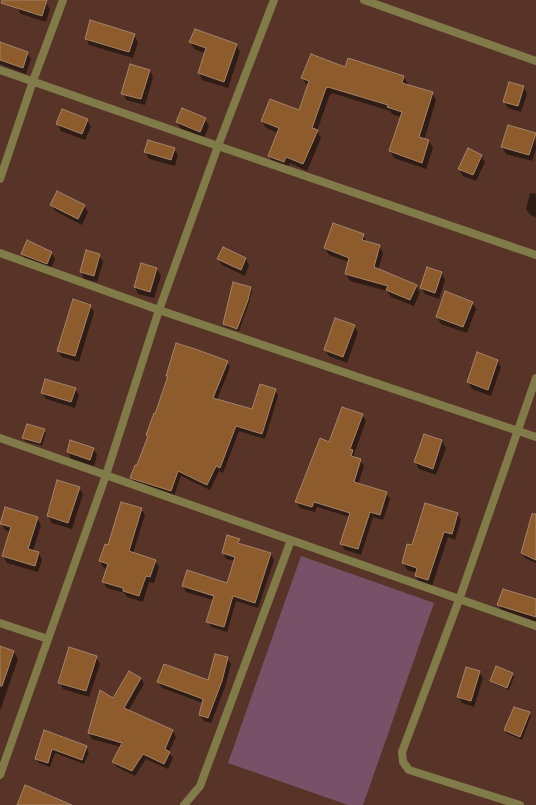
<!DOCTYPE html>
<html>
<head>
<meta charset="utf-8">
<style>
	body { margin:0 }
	canvas { display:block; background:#573427 }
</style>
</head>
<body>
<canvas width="536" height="805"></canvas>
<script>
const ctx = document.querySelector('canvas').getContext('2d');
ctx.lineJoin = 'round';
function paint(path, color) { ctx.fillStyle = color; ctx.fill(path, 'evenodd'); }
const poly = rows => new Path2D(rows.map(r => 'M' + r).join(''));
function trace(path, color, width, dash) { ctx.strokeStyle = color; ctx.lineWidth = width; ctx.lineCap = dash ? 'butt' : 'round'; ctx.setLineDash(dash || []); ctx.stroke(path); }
const green = poly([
	[301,556,434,603,363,805,348,805,228,763]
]);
const shadow = poly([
	[19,0,37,0,46,3,50,9,46,22,21,14,17,8],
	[134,35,138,42,133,58,89,45,86,38],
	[191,42,236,45,240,52,228,88,202,80,199,73,205,53,194,49],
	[0,43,27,53,31,59,26,74,0,64],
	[348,60,404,77,408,84,407,86,432,93,436,100,424,140,429,141,433,148,426,169,394,158,390,151,401,117,392,114,390,111,332,93,331,95,330,94,317,131,321,138,307,171,290,163,288,168,273,163,269,155,278,133,266,128,262,121,300,111,308,86,307,85,302,78,346,68],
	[150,70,153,77,145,105,126,100,123,93],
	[524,87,527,94,521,112,508,108,504,102],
	[182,110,205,119,209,126,204,138,181,129,177,122],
	[87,120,91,127,85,140,61,131,58,124],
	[535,134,536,149,532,161,506,154,502,147],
	[174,149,178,155,175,166,149,159,145,152],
	[481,155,485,162,476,181,463,176,459,169],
	[530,193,536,194,536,217,530,215,526,209],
	[51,205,84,206,88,212,82,225,55,211],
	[363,235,367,242,379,246,383,253,378,270,416,286,420,292,414,306,391,297,387,291,350,281,346,274,349,262,329,255,325,248],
	[52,253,55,259,50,270,26,260,22,254],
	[99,255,103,262,97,282,84,279,81,272],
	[218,259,246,259,249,265,245,276,222,265],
	[142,264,157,269,161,276,154,298,138,294,135,287],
	[442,273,445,280,439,299,425,294,421,288],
	[250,287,252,290,249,303,239,331,226,327,224,324],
	[472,302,476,309,467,333,441,324,437,317],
	[90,306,94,312,79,362,62,357,58,351],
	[354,326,358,332,347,363,329,356,325,350],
	[478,354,497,360,501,367,491,396,472,389,468,382],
	[227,362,230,367,217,400,253,410,275,390,278,396,265,439,239,431,223,473,219,471,210,490,181,476,174,496,134,483,131,478,138,467,156,415,169,378,167,375],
	[75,389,79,395,75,408,46,399,42,393],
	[362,415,366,421,354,454,355,459,360,460,364,466,358,485,386,493,390,499,383,520,373,517,361,555,345,550,341,544,350,517,317,507,315,512,300,508,296,502,330,443],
	[44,430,46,433,42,446,25,441,23,438],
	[425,435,442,441,446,448,436,475,419,469,415,462],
	[93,448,97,455,94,466,71,459,68,452],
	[79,488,83,494,72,529,52,523,48,516],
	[141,509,145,515,133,553,155,560,159,567,154,583,149,582,143,602,127,597,125,593,107,588,103,582,108,569,104,568,100,561,109,546],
	[458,514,461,520,455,540,448,537,432,586,419,583,416,576,416,573,407,570,403,563,413,546],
	[37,518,41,525,33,551,39,553,42,560,38,572,7,563,3,556,11,532,5,530,1,524],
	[239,540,242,545,271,554,274,560,258,608,236,601,227,632,211,627,208,621,213,600,186,592,183,586,228,584,235,561,226,559,223,553],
	[536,540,536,563,525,558,522,553],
	[536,600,536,622,502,611,498,605],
	[0,647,14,652,18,659,0,711],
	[96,657,100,664,89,697,63,689,59,682],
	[227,658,231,664,225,687,211,723,204,721,200,715,203,703,162,688,158,682,209,681],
	[479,672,483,678,474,707,462,703,458,696],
	[512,674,514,677,509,690,492,683,491,681],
	[141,678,144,684,128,711,173,731,176,737,169,752,173,758,168,769,146,759,135,776,117,767,113,762,121,747,92,739,89,733,113,699],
	[515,708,529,713,531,716,522,740,506,733,505,730],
	[45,732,86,747,89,752,84,764,55,753,50,767,39,763,36,759]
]);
const building = poly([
	[2,0,47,0,42,16,1,3,2,0],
	[90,20,135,34,129,52,85,39,90,20],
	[195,29,237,44,224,82,198,73,206,48,189,42,195,29],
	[0,42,28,52,23,68,0,60,0,42],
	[311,54,345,67,348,58,404,76,402,83,433,92,419,137,429,140,422,163,389,151,402,112,387,107,388,105,328,87,327,88,326,88,312,128,318,130,303,164,286,157,284,162,268,156,279,128,261,121,270,99,299,110,309,81,301,78,311,54],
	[130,64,150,70,141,99,121,94,130,64],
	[509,82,524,86,518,106,503,102,509,82],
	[182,108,206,118,200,132,176,122,182,108],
	[62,109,88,119,82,134,56,124,62,109],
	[508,125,536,133,529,155,501,147,508,125],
	[148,140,175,148,171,160,144,152,148,140],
	[468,148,482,155,473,175,458,169,468,148],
	[57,191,85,205,78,219,50,205,57,191],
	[333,223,364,234,362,240,380,245,374,267,417,285,410,300,386,290,388,286,345,274,349,258,324,248,333,223],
	[27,240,52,252,47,264,21,254,27,240],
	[223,247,246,258,241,270,217,259,223,247],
	[86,250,100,254,94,276,80,272,86,250],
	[141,263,157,268,150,292,134,287,141,263],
	[427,267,442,272,435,293,420,288,427,267],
	[233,282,251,287,248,300,237,329,223,324,233,282],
	[445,291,473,302,463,327,436,317,445,291],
	[73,299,91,305,75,356,57,351,73,299],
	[335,318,355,325,343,357,324,350,335,318],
	[176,343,198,350,228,361,213,398,252,409,260,384,276,389,262,434,236,426,220,468,216,466,207,485,178,471,171,491,130,478,135,465,137,465,148,436,146,435,154,413,155,414,168,376,166,376,176,343],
	[477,352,498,360,488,390,467,382,477,352],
	[45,379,76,388,71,402,41,393,45,379],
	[342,407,363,414,350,449,353,450,351,456,361,459,354,482,387,492,380,515,370,512,358,549,340,544,350,513,314,502,312,507,295,502,320,438,329,442,342,407],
	[27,424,45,429,40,443,22,438,27,424],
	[424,434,442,440,433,469,414,462,424,434],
	[70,440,94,448,90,460,67,452,70,440],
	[57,480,80,487,68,523,47,516,57,480],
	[121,502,142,508,129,551,156,560,150,577,146,576,139,596,123,591,123,588,102,582,108,564,99,561,105,544,108,545,121,502],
	[425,503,458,513,452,534,444,532,428,580,415,576,417,568,402,563,407,544,412,545,425,503],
	[5,507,38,517,28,549,39,552,35,566,2,556,11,527,0,524,5,507],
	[532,514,536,514,536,560,521,553,532,514],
	[227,535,240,539,238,543,271,553,255,603,233,596,224,627,206,622,214,596,182,586,187,570,227,583,235,557,222,553,227,535],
	[503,589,536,599,536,617,497,605,503,589],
	[0,646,14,651,2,686,0,686,0,646],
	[69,647,97,656,86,691,58,683,69,647],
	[215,654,228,657,222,681,208,718,199,715,203,699,157,682,164,664,208,680,215,654],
	[496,666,513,673,507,688,490,681,496,666],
	[466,667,480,671,471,701,457,697,466,667],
	[129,671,141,678,124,708,173,730,165,749,170,752,164,764,143,754,132,771,112,762,122,743,88,733,100,690,113,698,129,671],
	[514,707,530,712,520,737,504,730,514,707],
	[44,730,87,746,82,760,52,749,48,763,35,759,44,730],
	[25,785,72,805,17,805,25,785]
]);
const minor = poly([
	[364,0,536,61],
	[0,70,218,146,536,255],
	[0,179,33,81,63,0],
	[0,253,159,310,536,437],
	[0,438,536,626],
	[0,623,48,639],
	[0,775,106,475,159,310,218,146,274,0],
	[184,805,200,786,291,540],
	[520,805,409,770,403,762,402,752,459,600,536,378]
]);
paint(green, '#775168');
paint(shadow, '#0007');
paint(building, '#8d5b2c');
trace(building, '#a48469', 1);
trace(minor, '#817b4a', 8);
</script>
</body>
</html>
